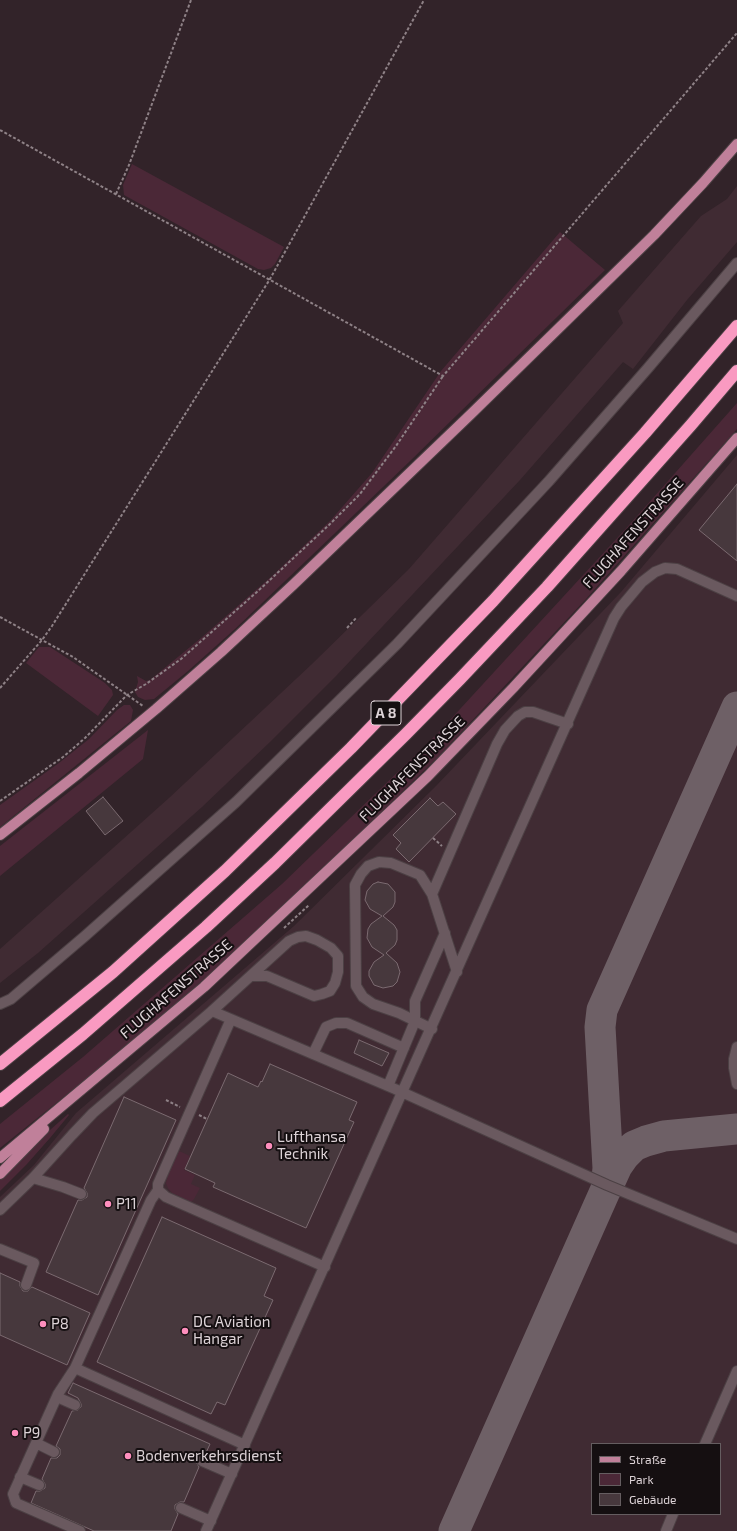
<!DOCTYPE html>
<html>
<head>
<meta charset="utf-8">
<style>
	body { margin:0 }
	#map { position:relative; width:737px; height:1531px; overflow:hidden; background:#322329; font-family:"Exo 2",sans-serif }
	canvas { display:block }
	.legend { position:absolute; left:591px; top:1443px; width:130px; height:72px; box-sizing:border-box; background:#150f11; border:1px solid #655d60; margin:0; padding:5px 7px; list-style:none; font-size:12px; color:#ddd3d7 }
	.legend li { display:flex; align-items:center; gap:8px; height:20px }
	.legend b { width:20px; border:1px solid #655d60 }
</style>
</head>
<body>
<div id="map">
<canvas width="737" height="1531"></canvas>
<ul class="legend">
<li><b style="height:5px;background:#c0809a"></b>Straße</li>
<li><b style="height:11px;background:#4b2837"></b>Park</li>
<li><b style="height:11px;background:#47383d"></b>Gebäude</li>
</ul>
</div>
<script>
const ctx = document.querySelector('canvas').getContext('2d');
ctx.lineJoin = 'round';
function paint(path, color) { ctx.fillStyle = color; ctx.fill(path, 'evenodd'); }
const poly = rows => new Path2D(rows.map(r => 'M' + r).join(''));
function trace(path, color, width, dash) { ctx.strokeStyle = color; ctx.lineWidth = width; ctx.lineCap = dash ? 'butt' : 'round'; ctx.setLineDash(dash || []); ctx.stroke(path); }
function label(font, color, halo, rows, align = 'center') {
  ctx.font = font + ' "Exo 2",sans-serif'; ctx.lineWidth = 4; ctx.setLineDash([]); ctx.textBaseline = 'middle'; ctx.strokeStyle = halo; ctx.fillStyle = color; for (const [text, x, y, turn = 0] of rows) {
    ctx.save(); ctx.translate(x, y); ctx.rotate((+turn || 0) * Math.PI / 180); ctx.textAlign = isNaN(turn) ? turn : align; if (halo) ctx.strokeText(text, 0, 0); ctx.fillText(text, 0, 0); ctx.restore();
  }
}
const built = poly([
	[737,186,737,242,687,300,633,369,623,362,520,480,336,676,270,742,202,807,38,953,0,983,0,949,169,798,312,664,409,569,623,323,618,311,701,216,727,199],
	[737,455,737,1531,0,1531,0,1197,34,1165,76,1113,294,926,436,786,621,592],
	[592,1444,720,1444,720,1514,592,1514]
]);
const green = poly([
	[132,164,284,247,275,264,271,268,264,270,258,269,124,195,123,185],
	[560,232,605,270,408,463,235,629,188,671,154,699,145,700,138,697,135,692,138,682,137,676,146,681,150,680,201,638,272,576,330,521,372,473,441,371],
	[737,403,737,429,587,598,438,757,265,926,135,1040,0,1148,0,1124,83,1057,282,884,438,733,630,524],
	[39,647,50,647,105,683,112,690,113,695,98,716,26,663],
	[124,705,130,705,133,710,131,721,0,827,0,805,59,763,89,739,117,710],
	[148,730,143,759,0,876,0,846],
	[68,1114,69,1115,50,1138,27,1164,0,1191,0,1180,50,1130],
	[179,1151,190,1156,184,1170,195,1175,191,1184,200,1188,194,1199,191,1202,172,1193,168,1188,166,1183,168,1175]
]);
const taxiway = poly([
	[607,1188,617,1166,624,1156,634,1146,646,1141,664,1136,737,1129],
	[454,1531,606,1189,608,1168,600,1027,602,1010,737,707]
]);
const building = poly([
	[737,484,737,561,699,530,737,484],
	[103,797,123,821,105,835,86,811,103,797],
	[430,798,438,806,443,802,456,814,409,862,396,849,401,843,393,835,430,798],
	[378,882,388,884,395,892,395,902,393,907,383,916,394,925,397,930,397,940,395,945,386,953,397,963,400,972,397,982,393,986,383,988,374,985,369,976,369,971,374,962,384,955,372,947,367,938,368,929,371,924,382,916,370,909,365,900,367,891,373,884,378,882],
	[359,1040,389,1053,382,1066,354,1053,359,1040],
	[270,1064,357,1102,349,1120,354,1122,306,1228,213,1187,215,1183,185,1169,228,1073,258,1087,261,1081,262,1082,270,1064],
	[124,1097,176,1120,98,1295,46,1272,78,1200,82,1200,87,1197,87,1193,84,1188,124,1097],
	[162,1217,276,1268,264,1296,273,1300,225,1405,217,1402,211,1414,97,1362,162,1217],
	[0,1273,20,1282,20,1286,23,1291,28,1291,32,1287,90,1313,67,1365,0,1335,0,1273],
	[73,1383,210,1444,205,1455,201,1455,196,1458,196,1462,199,1467,184,1502,180,1502,175,1505,175,1509,178,1514,171,1531,94,1531,31,1503,36,1491,40,1491,45,1488,45,1484,42,1479,51,1458,57,1458,60,1455,60,1449,56,1446,72,1411,78,1410,81,1407,81,1404,78,1398,68,1393,73,1383]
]);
const path = poly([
	[0,130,443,376,737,33],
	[116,194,129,165,191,0],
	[0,617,73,657,143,706],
	[347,628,357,617],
	[0,688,42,640,52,626,270,279,424,0],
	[0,801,63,757,85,738,127,695,146,684,181,659,258,591,329,525,360,494,396,446,443,376],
	[433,838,442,846],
	[284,928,309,905],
	[166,1100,180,1107],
	[199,1115,207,1119]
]);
const minor = poly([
	[432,894,497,744,505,730,518,716,525,712,533,712,568,724],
	[0,1004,11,999,85,936,236,802,397,644,549,481,648,368,737,263],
	[212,1011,395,1089,607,1185,737,1239],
	[231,1019,158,1184,158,1190,166,1197,325,1267],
	[432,1029,399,1013,373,1004,363,997,356,986,355,885,361,874,368,866,379,862,391,863,420,875,432,894,457,972],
	[737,1047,734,1059,734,1068,737,1084],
	[313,1054,326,1027,336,1023,347,1023,404,1048],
	[388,1086,415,1021,415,1001,445,933],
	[33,1178,63,1187,81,1194],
	[0,1210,33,1178,72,1135,93,1113,212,1011,289,941,298,937,306,936,317,940,331,948,338,956,338,972,335,983,330,991,322,994,314,996,267,976,251,976],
	[0,1249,34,1263,26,1285],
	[75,1368,245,1445],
	[57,1397,75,1405],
	[36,1443,54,1452],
	[705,1444,737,1371],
	[202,1461,232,1474],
	[20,1477,39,1485],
	[181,1508,211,1521],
	[80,1531,16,1503,13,1494,58,1394,75,1368,151,1200,158,1190],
	[206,1531,614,618,621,607,642,582,655,572,665,568,677,569,737,596],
	[666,1531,673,1514]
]);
const major = poly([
	[0,835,79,773,156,709,221,652,294,584,471,414,654,235,703,183,737,144],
	[0,1158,204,987,428,776,513,688,621,571,737,438],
	[0,1174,44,1129]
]);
const highway = poly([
	[0,1064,113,972,225,871,351,748,493,601,645,433,737,326],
	[0,1101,83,1034,206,927,275,863,406,734,460,679,547,587,691,425,737,371]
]);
const markers = [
	[269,1146,4,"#fe8ebd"],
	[108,1204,4,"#fe8ebd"],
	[43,1324,4,"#fe8ebd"],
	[185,1331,4,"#fe8ebd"],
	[15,1433,4,"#fe8ebd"],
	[128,1456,4,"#fe8ebd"]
];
const shields = [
	[386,713,30]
];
const shieldNames = [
	["A 8",386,713]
];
const streetNames = [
	["FLUGHAFENSTRASSE",633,533,-48],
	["FLUGHAFENSTRASSE",412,769,-45],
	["FLUGHAFENSTRASSE",176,989,-41]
];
const poiNames = [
	["Lufthansa",277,1137],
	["Technik",277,1154],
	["P11",116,1204],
	["DC Aviation",193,1322],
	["Hangar",193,1339],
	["P8",51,1324],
	["P9",23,1433],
	["Bodenverkehrsdienst",136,1456]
];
paint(built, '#402b33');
paint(green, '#4b2837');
trace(taxiway, '#6e6066', 31);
paint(building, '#47383d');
trace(building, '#7b6a70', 1);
trace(minor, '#4c4044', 12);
trace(major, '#4c4044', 12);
trace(highway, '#4c4044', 14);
trace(path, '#8e8186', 2, [3, 2]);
trace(minor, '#6a595f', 10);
trace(major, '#c0809a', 10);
trace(highway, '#f99ac1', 12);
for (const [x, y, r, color] of markers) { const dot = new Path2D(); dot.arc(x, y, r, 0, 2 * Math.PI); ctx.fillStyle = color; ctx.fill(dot); trace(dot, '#150f11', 1.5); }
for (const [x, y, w] of shields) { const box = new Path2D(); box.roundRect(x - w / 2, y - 12, w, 24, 3); ctx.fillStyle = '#150f11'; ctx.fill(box); trace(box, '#ddd3d7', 1); }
label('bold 14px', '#ddd3d7', null, shieldNames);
label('15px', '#ddd3d7', '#150f11', streetNames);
label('15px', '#ddd3d7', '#150f11', poiNames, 'left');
</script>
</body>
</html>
